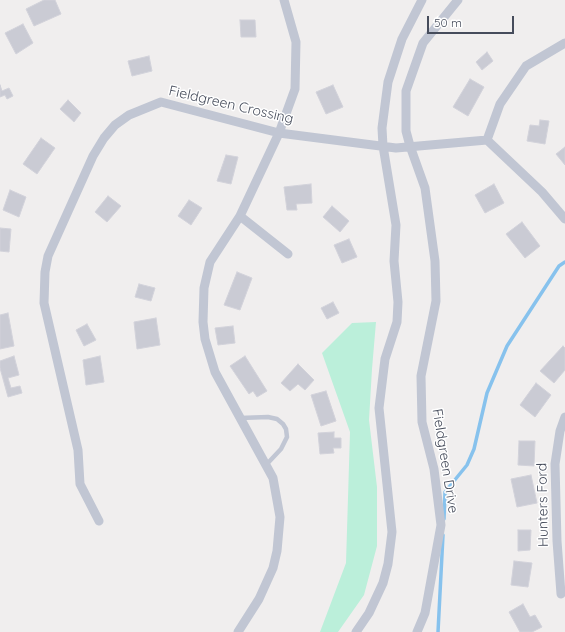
<!DOCTYPE html>
<html>
<head>
<meta charset="utf-8">
<style>
	body { margin:0 }
	#map { position:relative; width:565px; height:632px; overflow:hidden; background:#f0eeee; font-family:Quicksand,sans-serif }
	canvas { display:block }
	.scale { position:absolute; left:427px; top:16px; width:87px; height:18px; box-sizing:border-box; border:2px solid #464c5b; border-top:0; padding-left:5px; font-size:12px; line-height:14px; white-space:nowrap; color:#464c5b; -webkit-text-stroke:3px #fff; paint-order:stroke }
</style>
</head>
<body>
<div id="map">
<canvas width="565" height="632"></canvas>
<div class="scale">50 m</div>
</div>
<script>
const ctx = document.querySelector('canvas').getContext('2d');
ctx.lineJoin = 'round';
function paint(path, color) { ctx.fillStyle = color; ctx.fill(path, 'evenodd'); }
const poly = rows => new Path2D(rows.map(r => 'M' + r).join(''));
function trace(path, color, width, dash) { ctx.strokeStyle = color; ctx.lineWidth = width; ctx.lineCap = dash ? 'butt' : 'round'; ctx.setLineDash(dash || []); ctx.stroke(path); }
function label(font, color, halo, rows, align = 'center') {
  ctx.font = font + ' Quicksand,sans-serif'; ctx.lineWidth = 3; ctx.setLineDash([]); ctx.textBaseline = 'middle'; ctx.strokeStyle = halo; ctx.fillStyle = color; for (const [text, x, y, turn = 0] of rows) {
    ctx.save(); ctx.translate(x, y); ctx.rotate((+turn || 0) * Math.PI / 180); ctx.textAlign = isNaN(turn) ? turn : align; if (halo) ctx.strokeText(text, 0, 0); ctx.fillText(text, 0, 0); ctx.restore();
  }
}
const green = poly([
	[376,322,372,369,369,420,377,487,377,546,364,595,338,632,320,632,346,563,350,432,322,353,352,323]
]);
const stream = poly([
	[444,519,445,492,467,465,474,449,487,393,507,346,559,266,565,262],
	[438,632,443,535]
]);
const building = poly([
	[44,0,55,0,61,14,34,26,26,9,44,0],
	[240,20,255,20,256,37,241,37,240,20],
	[23,24,33,43,16,54,5,33,23,24],
	[487,52,493,61,482,70,476,62,487,52],
	[149,56,152,71,132,76,128,61,149,56],
	[470,79,484,87,468,116,453,107,470,79],
	[0,85,2,91,9,88,13,96,7,99,5,95,0,97,0,85],
	[333,85,343,107,326,114,316,92,333,85],
	[68,100,81,113,74,122,60,109,68,100],
	[540,120,549,121,545,144,527,141,530,125,539,126,540,120],
	[41,138,55,148,37,174,23,164,41,138],
	[565,147,565,165,556,154,565,147],
	[226,155,238,157,231,184,217,181,226,155],
	[311,184,312,203,296,204,297,210,287,210,284,187,311,184],
	[494,184,504,203,485,213,475,195,494,184],
	[10,190,26,197,19,217,3,210,10,190],
	[108,196,121,206,107,222,95,212,108,196],
	[189,200,202,208,191,225,178,216,189,200],
	[332,206,349,221,340,232,323,217,332,206],
	[522,222,540,246,525,258,506,234,522,222],
	[0,228,11,229,9,252,0,251,0,228],
	[349,239,357,257,342,263,334,245,349,239],
	[237,272,252,278,240,310,224,305,237,272],
	[139,284,155,288,151,301,135,297,139,284],
	[333,302,339,313,327,319,321,308,333,302],
	[8,313,14,346,0,349,0,315,8,313],
	[156,318,160,345,137,349,134,322,156,318],
	[87,324,96,340,84,346,76,330,87,324],
	[233,326,235,343,218,345,215,328,233,326],
	[563,346,565,348,565,370,554,383,540,371,563,346],
	[14,356,19,375,8,378,11,388,20,386,22,393,8,397,0,368,0,361,14,356],
	[100,356,104,382,86,385,83,360,100,356],
	[245,356,267,391,257,397,253,391,249,394,230,366,245,356],
	[298,364,314,380,305,390,298,384,290,391,281,383,298,364],
	[536,383,551,395,535,417,520,405,536,383],
	[326,391,336,421,321,426,311,395,326,391],
	[334,432,334,438,341,438,341,448,333,448,334,453,320,454,318,433,334,432],
	[519,441,535,441,534,466,518,465,519,441],
	[531,475,537,503,517,507,511,479,531,475],
	[518,530,531,530,530,550,518,551,518,530],
	[514,561,532,563,528,587,511,585,514,561],
	[523,604,530,617,535,615,542,627,532,632,520,632,509,612,523,604]
]);
const lane = poly([
	[240,418,268,417,277,419,283,424,286,429,287,437,281,449,266,465]
]);
const street = poly([
	[487,140,500,104,526,66,565,43],
	[240,216,288,254],
	[99,521,80,484,78,450,44,303,45,272,48,256,93,156,104,138,115,125,129,115,161,102,279,133,396,148,487,140,542,192,565,219],
	[561,594,557,541,555,464,560,431,565,417],
	[238,632,259,599,273,568,277,551,280,517,273,478,215,372,205,339,203,322,204,288,210,262,240,216,279,133,295,89,296,42,284,0],
	[356,632,369,613,383,583,388,564,392,532,379,408,385,359,397,322,398,302,394,261,396,225,383,146,382,128,388,82,402,39,422,0],
	[417,632,425,613,441,525,434,469,422,422,421,376,436,301,435,261,425,188,410,146,406,131,406,91,423,43,458,0]
]);
const streetNames = [
	["Fieldgreen Crossing",231,105,13],
	["Fieldgreen Drive",445,461,81],
	["Hunters Ford",543,505,-91]
];
paint(green, '#bbefda');
trace(stream, '#87c2ed', 3.5);
paint(building, '#cacbd4');
trace(building, '#d2d2da', 1);
trace(lane, '#c1c6d3', 4.5);
trace(street, '#c1c6d3', 9);
label('14px', '#464c5b', '#fff', streetNames);
</script>
</body>
</html>
